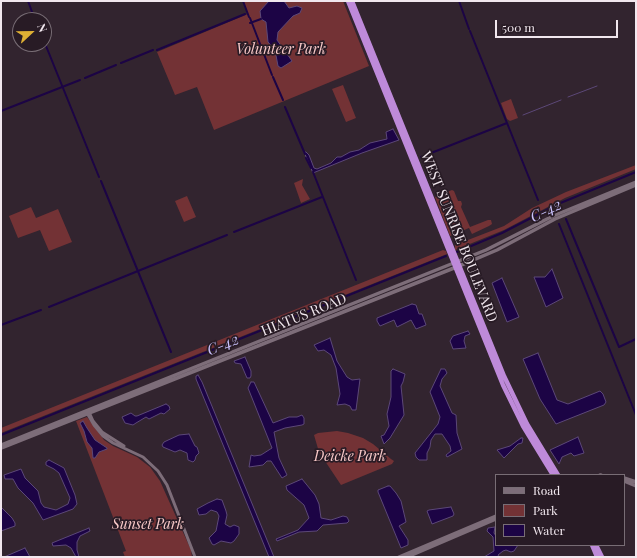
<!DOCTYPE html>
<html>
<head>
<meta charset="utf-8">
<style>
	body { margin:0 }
	#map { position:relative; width:637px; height:558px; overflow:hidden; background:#32242f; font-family:"Playfair Display",serif }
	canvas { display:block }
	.frame { position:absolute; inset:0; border:2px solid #f1e7ee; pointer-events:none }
	.legend { position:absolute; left:495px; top:474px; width:130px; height:72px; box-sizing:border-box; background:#281b25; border:1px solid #786d75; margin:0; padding:5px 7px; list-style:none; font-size:12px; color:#f1e7ee }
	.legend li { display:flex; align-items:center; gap:8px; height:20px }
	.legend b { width:20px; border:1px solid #786d75 }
	.north { position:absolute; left:12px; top:12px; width:40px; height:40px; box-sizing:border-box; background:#281b25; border:1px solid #786d75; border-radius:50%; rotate:68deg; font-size:11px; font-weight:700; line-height:16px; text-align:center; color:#f1e7ee }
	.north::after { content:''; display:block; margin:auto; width:14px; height:18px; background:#dfb034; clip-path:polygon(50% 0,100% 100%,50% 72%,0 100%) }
	.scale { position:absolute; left:495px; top:20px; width:123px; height:18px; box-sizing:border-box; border:2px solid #f1e7ee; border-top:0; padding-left:5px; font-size:12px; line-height:14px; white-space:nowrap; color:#f1e7ee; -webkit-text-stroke:3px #281b25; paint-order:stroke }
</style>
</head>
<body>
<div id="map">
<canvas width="637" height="558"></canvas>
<div class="frame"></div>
<ul class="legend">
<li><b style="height:5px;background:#7d6d79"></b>Road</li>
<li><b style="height:11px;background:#733235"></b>Park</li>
<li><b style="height:11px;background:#1c0445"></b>Water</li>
</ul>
<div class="north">N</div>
<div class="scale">500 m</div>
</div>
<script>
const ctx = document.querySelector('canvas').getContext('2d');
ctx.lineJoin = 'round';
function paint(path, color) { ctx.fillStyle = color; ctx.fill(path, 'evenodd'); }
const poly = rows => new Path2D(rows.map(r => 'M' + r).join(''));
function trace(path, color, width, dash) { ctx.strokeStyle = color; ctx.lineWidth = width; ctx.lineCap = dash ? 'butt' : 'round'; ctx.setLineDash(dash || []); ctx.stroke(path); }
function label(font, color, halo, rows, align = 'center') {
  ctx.font = font + ' "Playfair Display",serif'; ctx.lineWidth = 3.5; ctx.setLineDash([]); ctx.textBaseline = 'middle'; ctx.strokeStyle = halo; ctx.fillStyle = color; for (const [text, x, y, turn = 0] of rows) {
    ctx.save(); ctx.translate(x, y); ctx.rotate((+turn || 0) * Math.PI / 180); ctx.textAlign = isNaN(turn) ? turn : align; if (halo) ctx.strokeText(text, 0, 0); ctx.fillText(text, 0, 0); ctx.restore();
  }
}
const green = poly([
	[243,1,343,1,369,66,214,130,197,87,175,95,157,52,248,14],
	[343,85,356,118,346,122,332,89],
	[511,99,518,118,510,121,507,119,501,103],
	[636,165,636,169,565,198,504,230,455,250,455,245,504,226,532,208,566,192],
	[303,179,302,185,310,199,301,203,294,183],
	[452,190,454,191,458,201,461,201,462,204,461,207,470,227,488,220,491,220,492,224,489,226,472,234,469,228,450,236,435,197],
	[187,196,196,217,184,222,175,201],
	[31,207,36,218,58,209,72,242,49,251,40,230,18,238,9,216],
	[443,250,446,251,447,254,1,433,1,428],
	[87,417,104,440,113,446,137,457,150,467,160,481,191,550,192,557,125,557,123,552,126,551,76,421],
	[337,431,348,433,363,438,373,444,391,459,394,461,392,464,341,485,319,452,314,435,318,433]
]);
const water = poly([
	[269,1,284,1,289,8,297,6,302,8,300,13,293,16,278,32,277,40,292,61,281,68,278,66,275,50,268,42,266,22,261,19,260,11,269,1],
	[393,129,399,140,362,153,313,173,304,152,306,152,309,155,314,168,317,169,331,163,337,157,341,157,350,152,359,150,370,143,387,139,386,132,393,129],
	[552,269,563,298,546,307,534,277,545,277,552,269],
	[502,278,519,317,507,322,492,283,502,278],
	[412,304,416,305,419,314,422,314,426,325,416,329,411,320,397,327,394,320,380,326,377,321,377,318,412,304],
	[468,331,470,334,465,336,464,341,466,348,453,349,450,341,453,336,468,331],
	[330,338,337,361,347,377,352,380,360,379,356,410,352,410,350,406,345,404,337,405,340,394,336,368,331,355,324,350,318,351,314,345,330,338],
	[538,353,557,400,568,404,600,391,603,394,606,402,604,405,556,424,540,399,523,359,538,353],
	[245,357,251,371,251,376,250,378,247,378,241,364,235,363,234,361,245,357],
	[393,369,405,374,403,382,401,386,404,415,390,438,384,444,381,436,384,435,389,426,387,414,391,397,391,371,393,369],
	[441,369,445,369,447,373,442,379,440,386,452,413,456,415,457,433,462,449,447,457,446,455,451,451,450,446,442,434,435,434,431,440,430,447,427,453,427,460,419,460,416,457,415,453,438,424,440,417,430,392,441,369],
	[198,375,202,382,274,557,269,557,196,379,196,376,198,375],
	[251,382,254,382,273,423,289,417,297,417,302,415,304,418,304,424,302,425,285,428,274,432,279,458,287,475,282,478,271,461,267,461,263,465,249,467,251,455,254,456,261,455,272,448,248,388,251,382],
	[166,404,169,406,170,409,164,414,161,413,149,419,146,417,136,423,133,425,125,423,122,417,131,413,135,416,137,416,166,404],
	[83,421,87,428,95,440,107,448,107,449,99,452,95,458,93,458,92,448,87,442,84,431,80,423,83,421],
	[189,434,195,446,197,447,199,453,196,456,195,460,193,462,188,460,187,453,180,450,175,452,163,447,162,445,164,442,179,435,189,434],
	[578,437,584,453,574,456,571,453,562,457,559,464,550,450,578,437],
	[521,438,523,438,522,443,518,444,504,458,497,450,510,446,521,438],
	[49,460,64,468,75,495,77,504,73,509,43,520,33,503,18,488,13,479,5,479,4,475,21,469,25,478,38,491,41,503,44,507,56,510,68,504,70,498,59,473,54,469,46,465,46,462,49,460],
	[302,479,315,495,319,504,321,518,331,520,343,516,347,517,349,521,347,523,323,525,317,531,299,532,277,541,276,539,298,530,309,518,304,505,287,490,286,486,302,479],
	[388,486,390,486,396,493,401,501,406,522,399,526,408,540,408,545,401,548,378,492,378,490,388,486],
	[217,499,222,500,226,511,227,515,225,524,230,527,234,525,239,527,239,534,234,541,231,543,221,541,214,545,212,544,209,538,216,531,219,516,217,512,211,510,206,514,199,515,197,509,208,503,217,499],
	[1,507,12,518,15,523,15,526,1,531,1,507],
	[451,507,454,514,453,516,432,524,427,511,429,510,451,507],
	[495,527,494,533,496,536,496,545,518,545,514,551,511,552,506,550,503,551,498,555,499,557,484,557,494,551,493,537,487,531,488,528,495,527],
	[89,528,90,531,80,536,77,542,77,550,79,557,76,557,71,548,66,545,53,546,52,543,89,528],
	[25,548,30,557,4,557,25,548]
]);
const stream = poly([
	[568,97,597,86],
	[523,115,561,100]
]);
const canal = poly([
	[28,1,35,20],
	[243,1,249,17],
	[459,1,469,29],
	[250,18,272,75],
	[250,23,261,19],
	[470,31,538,200],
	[44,41,99,177],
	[157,50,245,14],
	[121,63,153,50],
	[273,77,283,100],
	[85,78,116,65],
	[285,107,305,154],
	[1,111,80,80],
	[421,157,507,123],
	[306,158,311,168],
	[313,172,356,280],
	[101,181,171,352],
	[566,219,619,347,636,339],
	[559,224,636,415],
	[234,232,322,197],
	[457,252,502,233,558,204,636,172],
	[49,307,227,235],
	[1,325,41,310],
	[1,435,446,256]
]);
const tertiary = poly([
	[89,412,93,421,102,432,124,446],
	[87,413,94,425,103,436,113,443,143,457,158,471,167,485,195,557]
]);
const secondary = poly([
	[1,445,486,250,553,216,636,182],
	[1,448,459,266,497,250,555,219,636,185],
	[600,475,601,475],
	[624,478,636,482],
	[624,481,636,486],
	[399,557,496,516],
	[407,557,496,519]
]);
const trunk = poly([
	[348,1,503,385,523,426,553,475],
	[352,1,504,376,527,424,558,475],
	[592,545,597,557],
	[596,545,602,557]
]);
const parkNames = [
	["Volunteer Park",281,50],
	["Deicke Park",350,457],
	["Sunset Park",148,525]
];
const streetNames = [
	["WEST SUNRISE BOULEVARD",459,237,68],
	["HIATUS ROAD",304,315,-22]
];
const waterNames = [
	["C-42",546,211,-26],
	["C-42",223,345,-22]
];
paint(green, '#733235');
paint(water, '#1c0445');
trace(water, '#5c4878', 1);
trace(stream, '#5c4878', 1);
trace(canal, '#1c0445', 2);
trace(tertiary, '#7d6d79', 3);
trace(secondary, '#7d6d79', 3.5);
trace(trunk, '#be8ad9', 4.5);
label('italic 14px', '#facac9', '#281b25', parkNames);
label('14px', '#f1e7ee', '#281b25', streetNames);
label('italic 15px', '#c9c1fd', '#281b25', waterNames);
</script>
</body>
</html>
